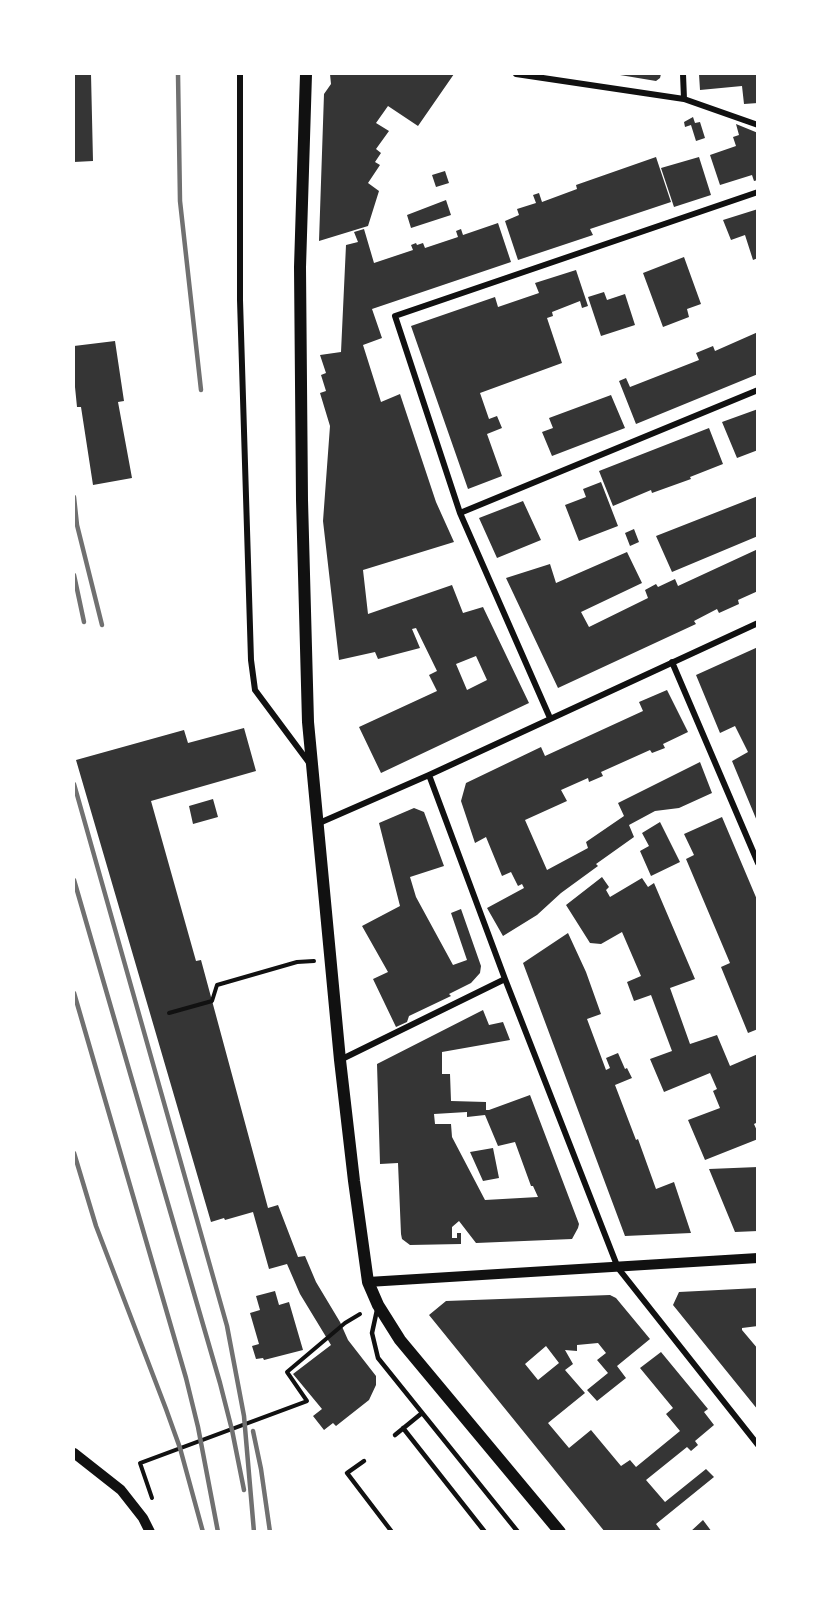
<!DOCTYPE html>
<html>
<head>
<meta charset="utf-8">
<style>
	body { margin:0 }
	#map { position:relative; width:831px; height:1605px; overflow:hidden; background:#fff; font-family:Lato,sans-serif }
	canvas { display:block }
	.frame { position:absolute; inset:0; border:75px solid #fff; pointer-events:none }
</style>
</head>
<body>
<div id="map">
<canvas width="831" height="1605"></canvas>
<div class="frame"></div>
</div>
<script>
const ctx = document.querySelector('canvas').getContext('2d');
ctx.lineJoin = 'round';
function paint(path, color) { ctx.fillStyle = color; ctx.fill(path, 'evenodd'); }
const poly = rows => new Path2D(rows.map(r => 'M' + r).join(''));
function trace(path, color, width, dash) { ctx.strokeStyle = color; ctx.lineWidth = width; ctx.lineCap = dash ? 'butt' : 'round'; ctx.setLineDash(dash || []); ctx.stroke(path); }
const building = poly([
	[74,74,91,74,93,161,74,162],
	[330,74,454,74,418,126,388,106,376,123,389,131,376,149,381,153,375,162,380,165,368,183,379,191,368,226,319,241,324,94,331,84],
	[614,74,661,74,660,78,656,81],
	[699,74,758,74,758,103,744,104,742,86,700,90],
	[693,117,695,123,700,122,705,138,696,141,691,125,685,127,684,122],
	[736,124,758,133,758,180,754,181,752,175,720,185,710,155,736,146,733,137,739,135],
	[656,157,671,202,590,229,593,235,518,260,505,221,519,215,517,209,536,203,533,195,539,193,542,202,577,189,576,185],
	[699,157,711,195,674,207,661,168],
	[445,171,449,183,436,187,432,175],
	[446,200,451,215,411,228,407,215],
	[758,209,758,258,753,260,745,235,731,240,723,220],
	[498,223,511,262,372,309,382,338,363,345,381,402,400,394,436,502,454,542,363,570,368,614,452,585,463,613,483,607,529,703,381,773,359,727,437,691,429,675,437,671,416,628,412,629,420,648,378,659,375,652,339,660,323,521,330,426,320,393,326,391,321,375,326,373,320,355,341,352,346,245,358,242,354,232,364,229,374,263,413,250,411,245,416,243,417,245,423,243,425,248,458,237,456,231,461,229,463,235],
	[476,656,487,680,467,690,456,664],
	[684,257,701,304,687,309,689,317,663,327,643,273],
	[576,270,588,306,582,308,580,301,552,312,553,316,547,318,562,363,480,393,489,419,497,416,502,428,487,434,502,476,468,489,411,326,495,297,498,307,539,293,535,283],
	[604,292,607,300,625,294,635,325,601,336,588,297],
	[758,332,758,374,636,424,619,381,626,378,630,387,699,360,696,353,713,346,715,351],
	[115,341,124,401,118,402,132,478,93,485,81,407,77,407,74,377,74,346],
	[611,395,625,428,552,456,542,432,553,428,549,418],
	[758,409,758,450,737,458,722,422],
	[709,428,723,464,690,477,691,479,652,493,651,490,613,506,599,471],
	[601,482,618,526,579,541,565,505,586,497,583,489],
	[758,496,758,536,672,572,656,536],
	[523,501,541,540,497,558,479,518],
	[634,529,639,542,630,546,625,533],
	[758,549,758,591,738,600,739,604,719,613,717,609,694,621,696,624,558,688,506,578,550,564,556,583,627,552,642,583,581,612,589,627,648,598,645,590,656,584,658,587,675,579,678,586],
	[758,647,757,806,757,821,732,761,748,752,735,726,720,733,696,675],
	[667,690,688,732,663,744,665,748,652,753,650,750,601,772,603,776,589,782,588,778,561,790,567,801,525,820,547,870,588,848,586,842,624,816,618,803,700,762,712,793,679,808,655,811,629,825,634,837,596,864,598,866,561,893,537,915,503,936,487,908,524,888,522,884,518,886,511,872,502,876,486,837,475,843,461,801,466,783,541,747,545,756,643,711,639,702],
	[244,728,256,771,151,801,196,961,201,960,268,1208,278,1205,298,1257,305,1256,316,1282,340,1322,348,1340,376,1376,376,1385,369,1400,336,1426,333,1423,324,1430,313,1416,322,1409,293,1374,331,1345,300,1294,287,1264,269,1269,253,1212,225,1220,224,1218,211,1222,76,760,184,730,188,743],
	[213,799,218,817,193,824,189,806],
	[414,808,424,812,444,866,410,877,416,897,453,965,467,960,451,913,461,909,481,966,480,973,471,983,449,994,451,996,409,1016,407,1022,396,1027,373,979,388,972,362,926,400,906,379,823],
	[722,817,758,902,758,1029,748,1033,721,967,730,963,686,859,694,855,684,834],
	[660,822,680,862,651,876,640,851,649,846,642,833],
	[602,877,609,887,606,890,610,897,642,878,648,887,654,883,695,979,670,988,690,1044,717,1035,730,1066,758,1054,758,1122,754,1124,758,1133,758,1139,705,1160,688,1120,720,1108,713,1091,717,1089,710,1073,664,1092,650,1059,672,1051,651,995,634,1001,627,982,641,976,622,932,601,944,590,943,566,905],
	[568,933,586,972,601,1014,587,1019,606,1070,610,1068,606,1058,618,1053,625,1069,627,1068,632,1078,615,1085,636,1140,638,1139,656,1189,674,1182,691,1233,625,1236,523,963],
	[483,1010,489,1025,503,1022,510,1040,442,1052,442,1074,450,1074,451,1101,486,1102,486,1110,489,1110,530,1095,579,1224,578,1228,572,1239,476,1243,459,1221,452,1227,452,1238,457,1238,457,1233,461,1233,461,1244,410,1245,402,1239,401,1234,398,1163,380,1164,377,1064],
	[467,1112,467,1117,485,1115,498,1146,515,1142,531,1186,533,1186,538,1197,485,1200,452,1137,451,1124,435,1124,434,1114],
	[493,1148,499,1178,483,1181,470,1152],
	[758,1167,758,1231,735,1232,709,1169],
	[758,1288,758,1326,742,1328,742,1330,758,1349,758,1410,673,1305,679,1292],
	[275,1291,279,1305,289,1302,303,1350,264,1360,263,1358,256,1359,252,1346,259,1344,250,1313,260,1310,256,1296],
	[610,1295,616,1298,650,1339,617,1366,626,1378,597,1401,587,1390,608,1373,597,1360,606,1353,598,1343,577,1345,577,1351,565,1350,573,1364,565,1370,585,1393,548,1423,569,1448,591,1430,621,1466,630,1460,636,1467,680,1431,666,1414,673,1408,640,1368,661,1352,708,1409,704,1412,714,1425,695,1441,698,1445,691,1451,687,1447,646,1480,665,1502,706,1469,714,1477,656,1524,662,1532,605,1532,429,1315,446,1301],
	[546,1346,559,1363,538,1380,525,1364],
	[703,1520,712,1532,690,1532]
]);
const path = poly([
	[169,1013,212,1001,217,985,297,962,314,961],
	[152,1498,140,1463,307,1401,287,1372,345,1323,360,1314]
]);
const service = poly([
	[377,1310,372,1333,378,1358,518,1532],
	[403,1428,485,1532],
	[395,1435,422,1413],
	[364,1461,347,1473,392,1532]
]);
const minor = poly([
	[240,74,240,300,251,660,255,690,310,764],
	[516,74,684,99,758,125],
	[683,74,684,99],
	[460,513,758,390],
	[672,662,758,863],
	[550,718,460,513,395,316,758,192],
	[429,775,505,979,618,1268,758,1445],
	[317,824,429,775,758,623],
	[340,1060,505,979]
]);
const tertiary = poly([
	[368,1282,758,1258],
	[74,1453,121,1490,143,1518,150,1532]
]);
const secondary = poly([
	[306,74,300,267,302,500,308,722,340,1060,354,1181,368,1282,378,1305,400,1340,560,1532]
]);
const rail = poly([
	[178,74,180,201,201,390],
	[74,497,77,525,102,625],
	[74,575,84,622],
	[74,784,227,1326,244,1416,254,1532],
	[74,880,220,1383,232,1430,244,1490],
	[74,993,186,1378,198,1427,218,1532],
	[74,1153,96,1226,166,1409,180,1448,203,1532],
	[253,1431,261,1469,270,1532]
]);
paint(building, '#353535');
trace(path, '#111', 4);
trace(service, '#111', 4.5);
trace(minor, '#111', 6);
trace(tertiary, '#111', 10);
trace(secondary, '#111', 12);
trace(rail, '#707070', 4.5);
</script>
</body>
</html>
